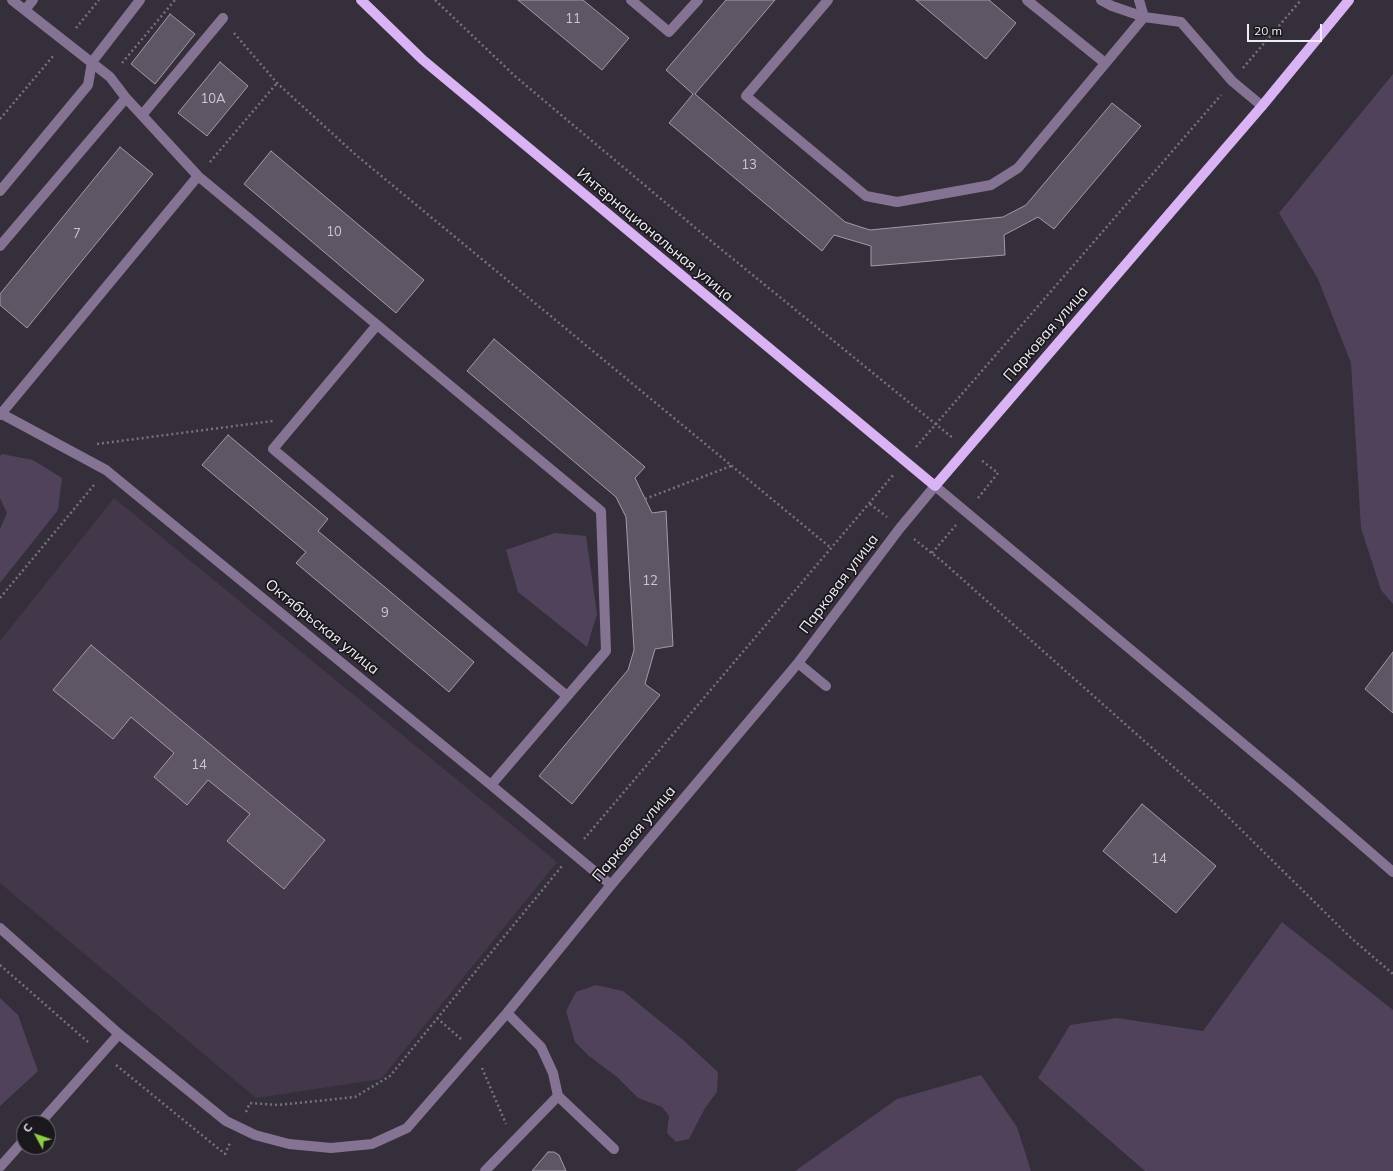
<!DOCTYPE html>
<html>
<head>
<meta charset="utf-8">
<style>
	body { margin:0 }
	#map { position:relative; width:1393px; height:1171px; overflow:hidden; background:#352e3b; font-family:Mulish,sans-serif }
	canvas { display:block }
	.north { position:absolute; left:16px; top:1115px; width:40px; height:40px; box-sizing:border-box; background:#1b181d; border:1px solid #706d73; border-radius:50%; rotate:310deg; font-size:11px; font-weight:700; line-height:16px; text-align:center; color:#f0ecf4 }
	.north::after { content:''; display:block; margin:auto; width:14px; height:18px; background:#8dce44; clip-path:polygon(50% 0,100% 100%,50% 72%,0 100%) }
	.scale { position:absolute; left:1247px; top:24px; width:75px; height:18px; box-sizing:border-box; border:2px solid #f0ecf4; border-top:0; padding-left:5px; font-size:12px; line-height:14px; white-space:nowrap; color:#f0ecf4; -webkit-text-stroke:3px #1b181d; paint-order:stroke }
</style>
</head>
<body>
<div id="map">
<canvas width="1393" height="1171"></canvas>
<div class="north">С</div>
<div class="scale">20 m</div>
</div>
<script>
const ctx = document.querySelector('canvas').getContext('2d');
ctx.lineJoin = 'round';
function paint(path, color) { ctx.fillStyle = color; ctx.fill(path, 'evenodd'); }
const poly = rows => new Path2D(rows.map(r => 'M' + r).join(''));
function trace(path, color, width, dash) { ctx.strokeStyle = color; ctx.lineWidth = width; ctx.lineCap = dash ? 'butt' : 'round'; ctx.setLineDash(dash || []); ctx.stroke(path); }
function label(font, color, halo, rows, align = 'center') {
  ctx.font = font + ' Mulish,sans-serif'; ctx.lineWidth = 3.5; ctx.setLineDash([]); ctx.textBaseline = 'middle'; ctx.strokeStyle = halo; ctx.fillStyle = color; for (const [text, x, y, turn = 0] of rows) {
    ctx.save(); ctx.translate(x, y); ctx.rotate((+turn || 0) * Math.PI / 180); ctx.textAlign = isNaN(turn) ? turn : align; if (halo) ctx.strokeText(text, 0, 0); ctx.fillText(text, 0, 0); ctx.restore();
  }
}
const built = poly([
	[114,498,557,862,381,1079,256,1098,0,883,0,641]
]);
const green = poly([
	[1393,74,1393,604,1381,590,1361,528,1351,363,1318,279,1279,213],
	[2,454,33,460,62,478,58,510,0,583,0,529,7,513,0,498,0,456],
	[555,533,586,536,597,614,587,647,518,592,506,550],
	[1282,922,1393,1010,1393,1171,1145,1171,1038,1078,1070,1025,1117,1018,1203,1031],
	[596,985,623,991,682,1039,718,1072,717,1092,705,1108,689,1139,676,1142,667,1133,669,1116,662,1107,638,1098,616,1076,589,1056,575,1042,566,1011,576,992],
	[0,998,18,1015,38,1071,0,1106],
	[981,1075,1017,1127,1031,1171,795,1171,897,1099]
]);
const building = poly([
	[518,0,583,0,629,38,602,70,518,0],
	[726,0,775,0,695,94,845,222,870,230,1003,217,1026,205,1112,103,1141,126,1054,229,1038,217,1004,235,1005,255,871,266,871,246,834,235,822,251,669,123,693,94,666,70,726,0],
	[916,0,989,0,1016,23,986,59,916,0],
	[170,14,195,34,155,84,131,64,170,14],
	[220,62,248,86,207,136,178,113,220,62],
	[120,147,153,174,27,328,0,305,0,294,120,147],
	[271,151,424,280,396,313,244,184,271,151],
	[494,339,645,467,635,478,652,513,666,511,673,646,655,649,645,684,660,695,572,804,539,776,628,670,634,650,626,517,616,497,467,371,494,339],
	[228,435,328,519,318,531,474,662,449,692,296,563,306,552,202,465,228,435],
	[91,645,325,840,284,889,227,841,250,814,208,780,187,805,154,777,174,753,131,717,113,739,53,690,91,645],
	[1393,652,1393,713,1365,689,1393,652],
	[1142,804,1216,866,1176,913,1103,851,1142,804],
	[548,1152,554,1152,559,1155,566,1171,532,1171,548,1152]
]);
const path = poly([
	[435,0,516,77,711,241,954,439],
	[76,28,99,0],
	[234,33,277,83,356,155,831,548],
	[122,63,175,0],
	[1243,68,1301,0],
	[0,119,54,55],
	[210,162,277,83],
	[97,444,273,421],
	[916,447,1221,95],
	[978,498,998,473,981,460],
	[645,499,731,466],
	[870,504,887,517],
	[914,539,943,562,1214,803,1350,937,1393,974],
	[932,553,956,525],
	[0,598,94,485],
	[584,839,894,474],
	[0,965,88,1042],
	[437,1018,461,1039],
	[116,1065,225,1154,230,1143],
	[482,1068,506,1124],
	[246,1112,250,1103,278,1105,355,1097,390,1076,562,866]
]);
const minor = poly([
	[12,0,110,77,126,98,198,176,601,511,606,651,491,785],
	[631,0,669,32,698,0],
	[828,0,746,96,866,196,897,202,991,185,1018,168,1144,17,1139,0],
	[1027,0,1105,63],
	[1101,0,1112,6,1144,17,1181,22,1232,81,1262,106],
	[25,10,33,0],
	[142,115,223,18],
	[0,191,88,85,92,62,140,0],
	[0,246,126,98],
	[377,325,273,449,567,696],
	[0,413,106,470,491,785,611,885],
	[0,415,198,176],
	[798,663,826,686],
	[0,928,119,1034,226,1121,255,1135,289,1144,331,1148,372,1144,407,1128,507,1013,611,885,798,663,900,528,935,486,1295,787,1393,872],
	[558,1096,614,1149],
	[40,1123,119,1034],
	[0,1167,24,1140],
	[485,1171,558,1096,553,1073,541,1047,507,1013]
]);
const major = poly([
	[361,0,423,60,935,486,1262,106,1349,0]
]);
const numberNames = [
	["11",573,19],
	["10А",213,99],
	["13",749,165],
	["10",334,232],
	["7",77,234],
	["12",650,581],
	["9",385,613],
	["14",199,765],
	["14",1159,859]
];
const streetNames = [
	["Интернациональная улица",655,235,40],
	["Парковая улица",1046,334,-49],
	["Парковая улица",839,584,-53],
	["Октябрьская улица",322,627,39],
	["Парковая улица",634,834,-50]
];
paint(built, '#433849');
paint(green, '#51425c');
paint(building, '#5e5664');
trace(building, '#a39aaa', 1);
trace(path, '#78727e', 2.5, [2, 3]);
trace(minor, '#857393', 10);
trace(major, '#dab3f5', 10);
label('13px', '#ccc6d0', null, numberNames);
label('15px', '#f0ecf4', '#1b181d', streetNames);
</script>
</body>
</html>
